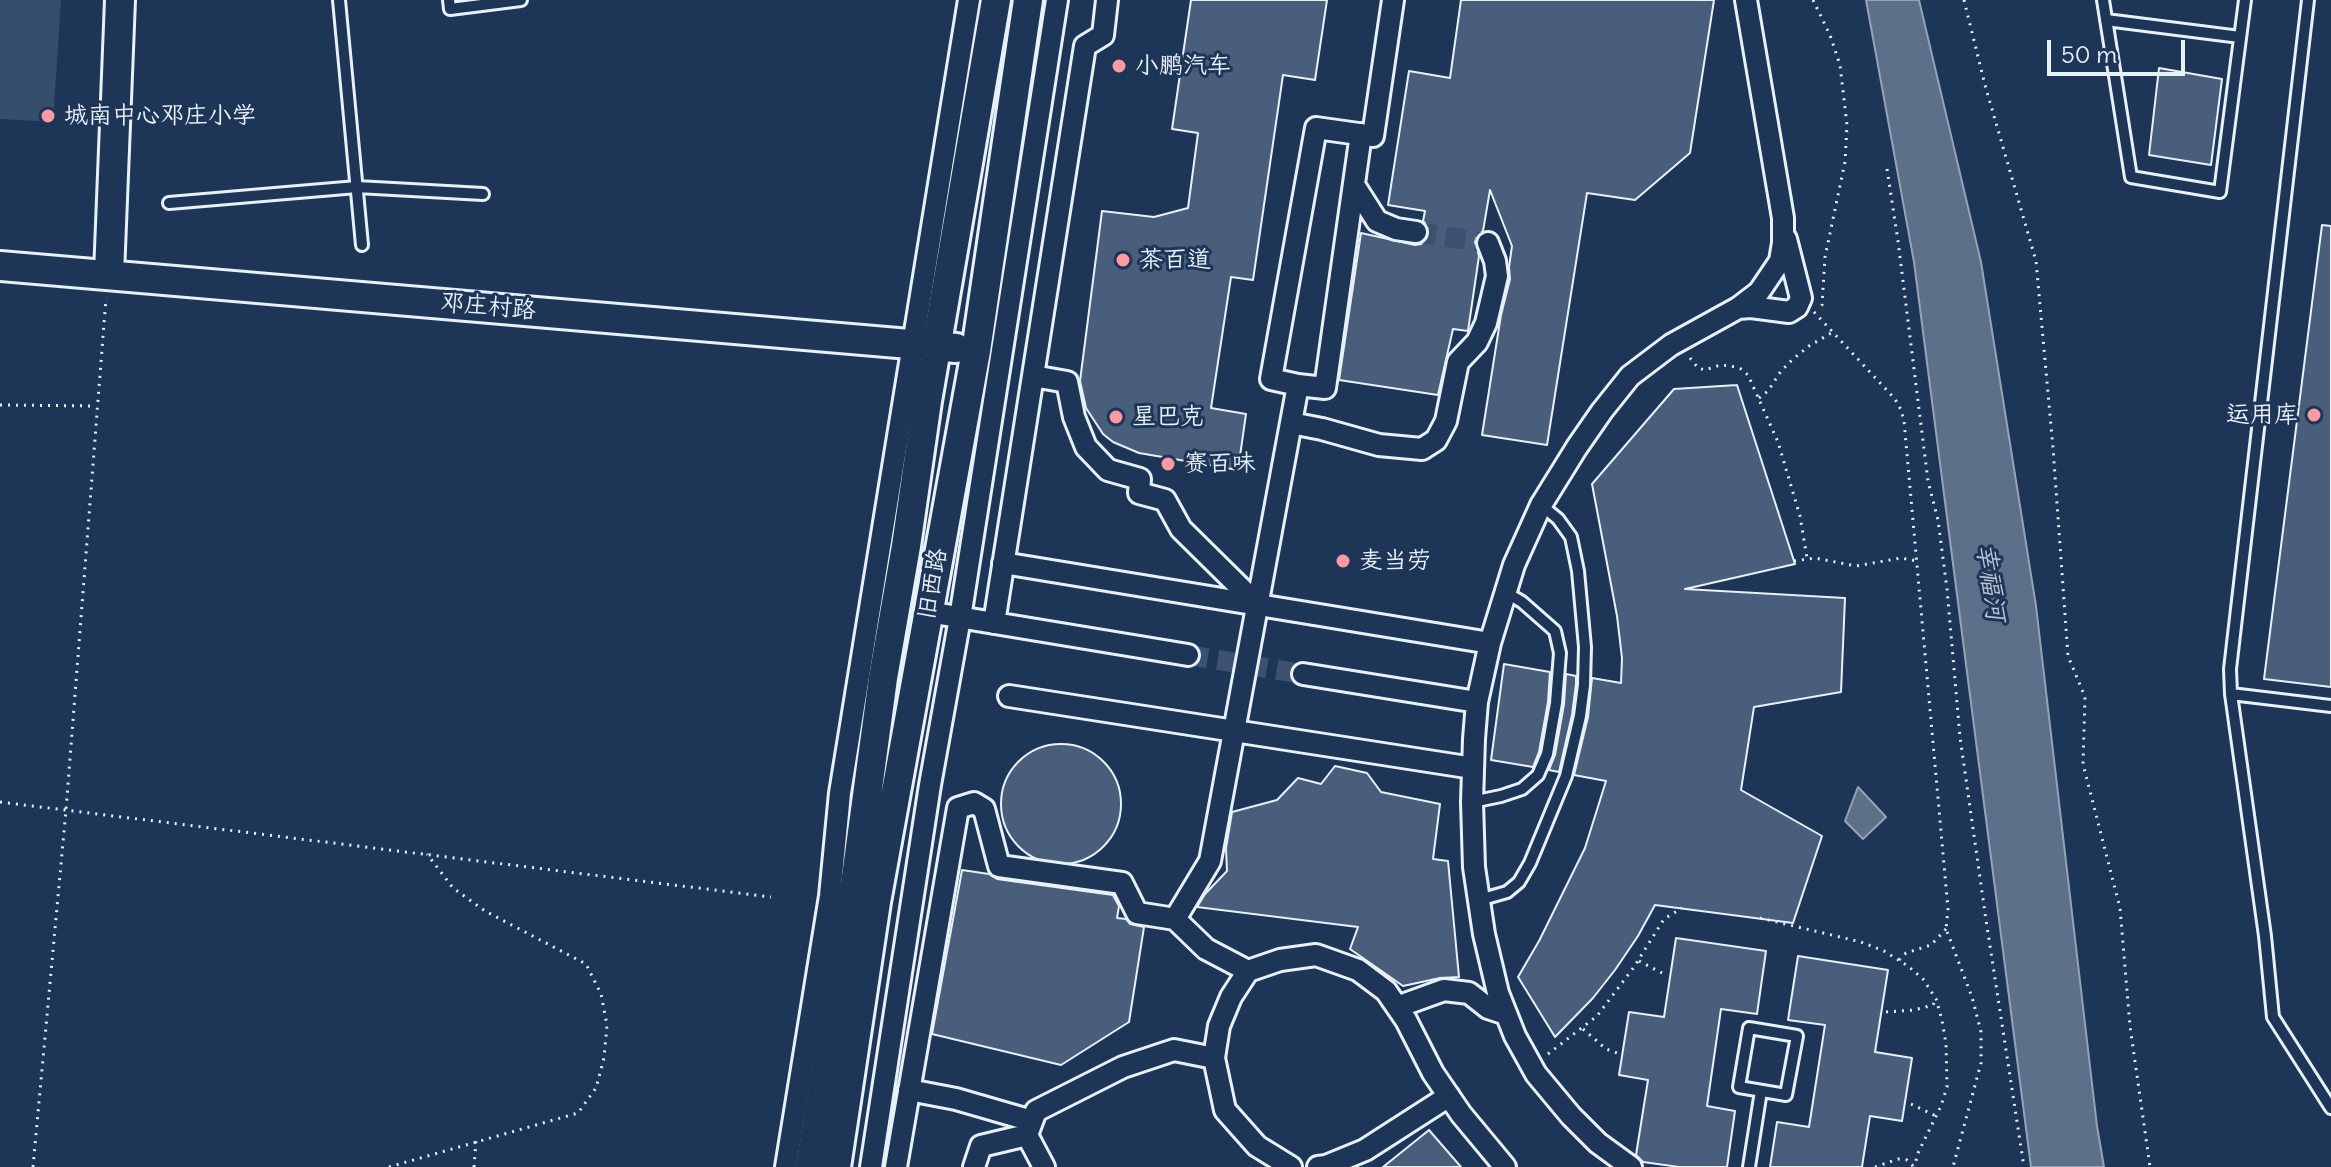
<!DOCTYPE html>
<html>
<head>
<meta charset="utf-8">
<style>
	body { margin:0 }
	#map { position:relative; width:2331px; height:1167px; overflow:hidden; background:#1d3557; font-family:Delius,sans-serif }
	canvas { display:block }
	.scale { position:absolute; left:2047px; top:40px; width:138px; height:36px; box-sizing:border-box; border:4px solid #e8f1f8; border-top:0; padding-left:10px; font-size:24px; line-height:28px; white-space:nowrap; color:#e8f1f8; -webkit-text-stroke:6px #1d3557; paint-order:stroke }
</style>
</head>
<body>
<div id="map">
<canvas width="2331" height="1167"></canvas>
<div class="scale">50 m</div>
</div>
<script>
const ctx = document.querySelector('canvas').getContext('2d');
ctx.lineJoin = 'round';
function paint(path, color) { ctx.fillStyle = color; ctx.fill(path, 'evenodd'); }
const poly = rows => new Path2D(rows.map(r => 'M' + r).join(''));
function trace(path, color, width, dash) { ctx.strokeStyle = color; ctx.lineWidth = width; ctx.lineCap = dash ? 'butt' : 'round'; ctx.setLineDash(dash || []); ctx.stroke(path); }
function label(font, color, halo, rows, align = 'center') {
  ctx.font = font + ' Delius,"LXGW WenKai TC",sans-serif'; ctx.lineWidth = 6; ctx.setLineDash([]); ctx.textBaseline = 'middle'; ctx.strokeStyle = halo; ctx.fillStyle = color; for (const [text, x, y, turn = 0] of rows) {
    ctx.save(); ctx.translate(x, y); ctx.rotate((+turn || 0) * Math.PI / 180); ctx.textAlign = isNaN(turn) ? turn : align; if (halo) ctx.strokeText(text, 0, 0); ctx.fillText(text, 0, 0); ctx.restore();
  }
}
const green = poly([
	[0,0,61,0,53,122,0,119]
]);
const water = poly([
	[1866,0,1919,0,1981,262,2036,606,2097,1126,2104,1167,2031,1167,1914,262,1866,0],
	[1858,787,1886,817,1863,839,1845,821,1858,787]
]);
const building = poly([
	[1191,0,1327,0,1315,80,1283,75,1253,280,1231,277,1211,408,1246,414,1238,470,1139,453,1113,442,1103,434,1086,408,1080,381,1102,211,1154,217,1188,208,1198,133,1172,129,1191,0],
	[1461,0,1714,0,1690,153,1635,200,1587,193,1547,445,1482,435,1501,315,1510,279,1509,267,1512,246,1490,190,1483,231,1477,236,1475,242,1479,256,1468,331,1453,329,1438,395,1339,380,1361,233,1415,245,1421,244,1429,235,1428,227,1423,221,1425,211,1388,205,1409,71,1450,78,1461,0],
	[2159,68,2222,79,2211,165,2149,155,2159,68],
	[2322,225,2331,226,2331,687,2264,679,2322,225],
	[1737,385,1795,564,1685,589,1845,598,1841,692,1754,707,1741,790,1822,836,1793,923,1655,905,1638,936,1615,970,1593,998,1555,1037,1518,977,1539,941,1585,848,1606,781,1574,775,1588,717,1592,678,1621,683,1622,658,1617,616,1592,484,1674,389,1737,385],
	[1504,664,1550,672,1548,702,1539,752,1533,767,1491,760,1504,664],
	[1566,674,1576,676,1576,684,1572,715,1559,772,1549,770,1555,755,1564,704,1566,674],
	'1001 804a60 60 0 1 1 120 0a60 60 0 1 1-120 0Z',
	[1335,766,1367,773,1381,792,1440,804,1433,859,1448,861,1459,977,1440,978,1403,986,1350,949,1358,927,1197,907,1205,894,1227,871,1226,848,1232,812,1277,800,1298,778,1321,784,1335,766],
	[962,870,989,874,997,879,1113,895,1119,906,1117,918,1126,919,1130,924,1144,927,1129,1022,1061,1065,932,1034,962,870],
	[1676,938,1766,951,1757,1014,1721,1009,1707,1106,1735,1111,1727,1167,1679,1167,1643,1162,1636,1155,1648,1080,1619,1075,1629,1012,1664,1017,1676,938],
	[1798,956,1888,970,1875,1052,1912,1058,1902,1121,1870,1116,1862,1167,1770,1167,1777,1122,1809,1127,1825,1025,1788,1020,1798,956],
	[1429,1130,1461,1167,1383,1167,1429,1130]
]);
const streetTunnel = poly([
	[1416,232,1488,243],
	[1188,655,1303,674]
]);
const path = poly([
	[1813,0,1830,35,1840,65,1847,125,1845,162,1825,257,1822,305,1818,310],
	[1964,0,1985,85,2036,261,2053,448,2068,656,2085,697,2083,764,2120,908,2130,1026,2150,1167],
	[1887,169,1898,241,1928,481,1938,520,1947,589,1960,737,1986,920,2024,1167],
	[1814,312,1895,399,1901,410,1904,421,1948,909,1946,929,1972,997,1981,1032,1981,1063,1953,1167],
	[1690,358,1698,368,1705,370,1720,365,1731,366,1741,369,1748,375,1778,442,1800,516,1807,558],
	[1759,398,1768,391,1781,371,1792,360,1809,346,1833,332],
	[0,405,96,406],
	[1794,561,1815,558,1856,566,1901,558,1917,561],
	[0,802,771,897],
	[1760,918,1861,942,1884,951,1908,966,1923,979,1936,999,1942,1020,1946,1044,1947,1087,1941,1106,1917,1155,1915,1167],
	[1899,960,1906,953,1931,945,1946,929],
	[1639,961,1664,974],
	[1886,1012,1914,1010,1933,1005,1936,999],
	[1583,1029,1606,1049,1617,1053],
	[1548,1054,1597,1016,1634,967,1664,919,1682,908],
	[1911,1104,1936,1116],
	[33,1167,66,810,106,298],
	[389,1167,578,1113,596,1088,604,1058,607,1025,601,994,586,964,485,911,453,888,427,854],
	[474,1167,476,1141],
	[1875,1167,1898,1159,1907,1160,1914,1167]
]);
const lane = poly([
	[339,0,362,245],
	[449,0,450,9,521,0],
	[2103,0,2131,177,2220,192,2245,0],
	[2308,0,2230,669,2231,694,2265,936,2273,1017,2331,1108],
	[2106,20,2240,37],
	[169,203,357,187,483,194],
	[2231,694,2331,706],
	[1472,802,1501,796,1522,789,1538,775,1547,754,1556,703,1560,653,1555,631,1522,602,1505,592],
	[1479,900,1507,892,1519,882,1530,863,1566,776,1580,716,1584,685,1585,647,1578,571,1571,537,1558,519,1541,505],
	[1749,1028,1797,1036,1786,1095,1739,1087,1749,1028],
	[1749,1167,1761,1091]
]);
const street = poly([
	[1393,0,1373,136,1316,128,1271,379,1298,385,1210,861,1175,919,1206,949,1248,971,1280,960,1316,955,1358,970,1386,991,1406,1020,1433,1073,1461,1114,1505,1167],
	[1354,185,1377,221,1396,229,1416,232],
	[1738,308,1751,307,1789,312,1797,307,1801,298,1786,239],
	[1033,376,1067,382,1074,417,1086,447,1108,470,1140,479,1139,493,1165,500,1181,529,1258,605],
	[1298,385,1325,388,1361,134],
	[1291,423,1322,429,1379,445,1422,449,1436,440,1446,421,1458,362,1477,342,1486,323,1497,276,1495,261,1488,243],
	[1003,563,1490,643],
	[928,612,1188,655],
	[994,623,1085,46,1103,35,1107,0],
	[1303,674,1477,702],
	[1009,696,1473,768],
	[1248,971,1231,997,1219,1026,1214,1058,1225,1110,1257,1146,1291,1167],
	[1397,1007,1444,990,1469,993,1488,1008,1506,1014],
	[909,1090,956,1099,1032,1121],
	[786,1167,830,896,840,793,969,0],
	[871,1167,930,785,960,618,1057,0],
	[896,1167,958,808,974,803,984,809,999,866,1122,883,1137,913,1175,919],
	[974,1167,981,1146,1027,1135],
	[1044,1167,1027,1135,1036,1111,1123,1067,1174,1050,1214,1058],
	[1318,1167,1326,1166,1365,1150,1449,1096],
	[1631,1167,1598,1143,1571,1116,1536,1074,1515,1036,1498,993,1484,934,1474,867,1472,802,1474,739,1477,702,1490,643,1514,565,1541,505,1577,447,1602,411,1630,376,1671,345,1738,308,1759,292,1780,261,1783,243,1783,218,1746,0]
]);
const secondary = poly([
	[0,266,956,348],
	[109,274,120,0],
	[810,1167,853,899,883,678,906,546,927,401,996,0],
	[836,1167,876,902,976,351,1028,0]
]);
const markers = [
	[1119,66,8,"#ff9aa2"],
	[48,116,8,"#ff9aa2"],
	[1123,260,8,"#ff9aa2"],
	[2314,415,8,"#ff9aa2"],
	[1116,417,8,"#ff9aa2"],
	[1168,464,8,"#ff9aa2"],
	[1343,561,8,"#ff9aa2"]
];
const poiNames = [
	["小鹏汽车",1135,66],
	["城南中心邓庄小学",64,116],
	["茶百道",1139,260],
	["运用库",2298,415,"right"],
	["星巴克",1132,417],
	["赛百味",1184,464],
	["麦当劳",1359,561]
];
const streetNames = [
	["邓庄村路",488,307,5],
	["旧西路",933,584,-80]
];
const waterNames = [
	["幸福河",1990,582,82]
];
paint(green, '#374d6c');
paint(water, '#5d7089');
trace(water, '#95a4b5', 2);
paint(building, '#495e7a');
trace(building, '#e8f1f8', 2);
trace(streetTunnel, '#3b516f', 20, [20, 10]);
trace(lane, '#e8f1f8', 16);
trace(street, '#e8f1f8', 26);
trace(secondary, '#e8f1f8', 34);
trace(path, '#e8f1f8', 3, [2, 6]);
trace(lane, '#1d3557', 10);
trace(street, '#1d3557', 20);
trace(secondary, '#1d3557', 28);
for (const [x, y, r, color] of markers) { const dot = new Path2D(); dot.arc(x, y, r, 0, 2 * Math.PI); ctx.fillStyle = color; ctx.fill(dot); trace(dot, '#1d3557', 3); }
label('24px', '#e8f1f8', '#1d3557', poiNames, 'left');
label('24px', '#e8f1f8', '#1d3557', streetNames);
label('italic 26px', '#b7c4d1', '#1d3557', waterNames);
</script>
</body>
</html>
